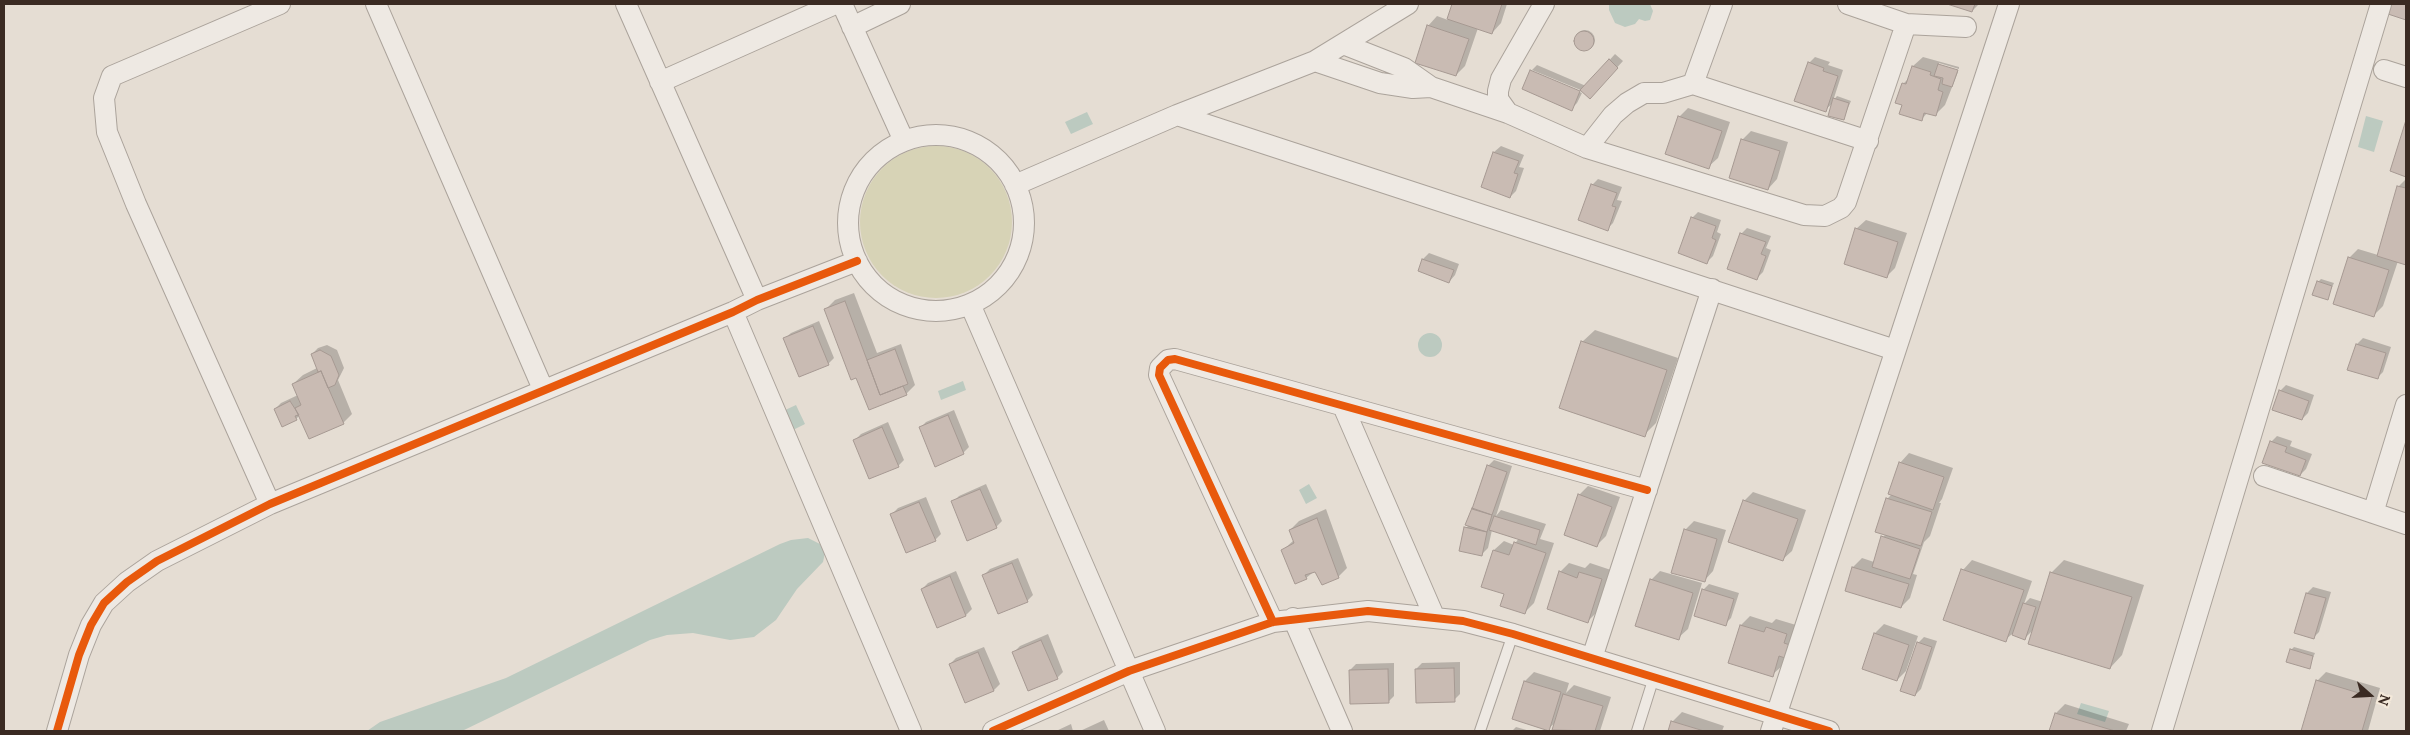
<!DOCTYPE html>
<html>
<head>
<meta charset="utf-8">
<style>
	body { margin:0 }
	#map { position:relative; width:2410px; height:735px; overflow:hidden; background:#e5ddd3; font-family:Lora,serif }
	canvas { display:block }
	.frame { position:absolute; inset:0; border:5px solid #3a2a22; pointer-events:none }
	.north { position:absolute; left:2345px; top:670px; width:50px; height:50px; -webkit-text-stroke:4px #f4e9da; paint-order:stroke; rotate:109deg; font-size:14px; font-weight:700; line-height:20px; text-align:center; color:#3a2a22 }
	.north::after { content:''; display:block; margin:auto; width:18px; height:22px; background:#3a2a22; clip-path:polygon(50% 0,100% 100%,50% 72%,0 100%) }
</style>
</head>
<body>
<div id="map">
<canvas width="2410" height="735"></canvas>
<div class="frame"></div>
<div class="north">N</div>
</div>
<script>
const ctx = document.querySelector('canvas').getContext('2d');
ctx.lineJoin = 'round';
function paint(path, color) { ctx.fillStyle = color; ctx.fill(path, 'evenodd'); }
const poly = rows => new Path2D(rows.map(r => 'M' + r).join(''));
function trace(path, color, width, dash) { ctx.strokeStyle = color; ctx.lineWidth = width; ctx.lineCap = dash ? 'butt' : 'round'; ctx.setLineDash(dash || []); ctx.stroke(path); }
const green = poly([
	'860 222a76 76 0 1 1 152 0a76 76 0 1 1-152 0Z'
]);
const water = poly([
	[1609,4,1650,4,1653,11,1650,20,1645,21,1639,19,1635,24,1625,27,1615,23,1609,10],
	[1087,112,1093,124,1071,134,1065,122],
	[2366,116,2383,121,2374,152,2358,147],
	'1418 345a12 12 0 1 1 24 0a12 12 0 1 1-24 0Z',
	[963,381,966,390,941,400,938,391],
	[796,405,805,424,793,430,783,411],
	[1309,484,1317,498,1306,504,1299,490],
	[808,538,820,544,825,553,823,562,797,589,776,620,754,637,730,640,693,633,667,635,650,640,462,731,367,731,380,722,506,678,780,544,791,540],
	[2081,703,2109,711,2105,722,2077,714]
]);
const shadow = poly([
	[1453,4,1507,4,1501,23,1492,33,1478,28,1465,66,1456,75,1428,26,1437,16,1448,20],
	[1951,4,1979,4,1972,11],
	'1575 40a10 10 0 1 1 20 0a10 10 0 1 1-20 0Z',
	[1615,54,1623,61,1590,97,1583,91,1532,70,1537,65,1586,86],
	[1815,57,1830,62,1828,65,1843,70,1833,101,1837,96,1851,101,1843,119,1833,103,1825,110,1809,63],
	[1923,57,1959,67,1959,69,1939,63,1939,65,1958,72,1945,105,1935,115,1928,112,1921,120,1903,104,1903,84,1910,77,1913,66],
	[1532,70,1532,72,1582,93,1577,103,1571,109,1523,89],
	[1688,108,1730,122,1718,158,1708,167,1679,117],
	[2406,123,2406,175,2391,170],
	[1751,131,1788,142,1777,179,1768,189,1742,140],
	[1501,146,1524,155,1519,167,1524,168,1516,191,1510,197,1482,187,1494,152],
	[1598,179,1622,187,1617,200,1622,201,1613,223,1607,229,1592,185],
	[2406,179,2406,263,2398,261,2383,306,2374,315,2349,258,2358,249,2378,255,2398,187],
	[1698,212,1721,220,1717,232,1721,234,1713,256,1707,262,1692,218],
	[1866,220,1907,233,1895,268,1886,277,1856,229],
	[1747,228,1771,236,1766,248,1771,250,1763,272,1757,278,1741,234],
	[1429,253,1459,264,1455,275,1449,282,1419,271,1423,259],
	[2321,279,2334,283,2327,298,2318,282],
	[854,293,877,353,901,344,915,385,906,394,869,408,857,376,826,309,835,300],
	[819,321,834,358,828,364,784,339,791,333],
	[1595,330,1678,358,1656,423,1644,435,1582,342],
	[2363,338,2391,347,2383,372,2377,378,2349,369,2357,344],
	[327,345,337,350,344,368,338,380,352,414,343,423,300,415,296,419,275,409,281,403,298,395,293,384,303,375,317,368,312,354,318,348],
	[2286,385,2314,395,2308,413,2302,419,2280,391],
	[954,410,969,447,963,453,920,428,926,422],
	[888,422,904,460,898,466,855,440,861,434],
	[2277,436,2292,441,2290,446,2312,454,2306,469,2300,475,2271,442],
	[1909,453,1953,468,1942,499,1939,503,1941,503,1930,536,1924,542,1913,574,1917,575,1910,598,1901,607,1853,567,1862,558,1874,562,1883,537,1886,534,1887,499,1892,494,1900,463],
	[1494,460,1512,466,1496,516,1501,510,1546,524,1540,539,1554,543,1534,603,1524,613,1505,593,1482,586,1494,550,1504,541,1514,545,1519,538,1492,530,1488,548,1482,554,1466,528,1469,525,1488,466],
	[986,484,1002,521,996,527,953,502,959,496],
	[1588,486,1620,497,1606,536,1597,545,1579,495],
	[1753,492,1806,510,1792,551,1782,560,1744,501],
	[926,497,941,534,935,540,892,514,898,508],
	[1326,509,1347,568,1338,577,1316,570,1306,578,1283,550,1294,540,1290,530,1299,521],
	[1694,521,1726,530,1713,571,1704,581,1685,530],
	[1018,558,1033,595,1027,601,984,575,990,569],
	[1972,560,2032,581,2024,604,2030,598,2043,602,2052,572,2064,560,2144,585,2122,655,2110,668,2034,629,2025,638,2012,634,2005,640,1963,570],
	[1569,563,1585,568,1590,563,1611,570,1597,612,1588,621,1560,572],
	[956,571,972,609,966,615,938,626,922,589,928,583],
	[1660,571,1702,583,1688,629,1678,638,1651,580],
	[1709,584,1739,593,1731,618,1725,624,1703,590],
	[2313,587,2331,592,2319,632,2313,638,2296,633,2307,593],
	[1750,616,1772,623,1776,619,1796,625,1782,666,1772,675,1741,625],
	[1884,624,1918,636,1906,671,1897,680,1863,668,1875,633],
	[1048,634,1063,672,1057,678,1014,652,1020,646],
	[1924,637,1937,641,1921,689,1915,695,1918,643],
	[984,647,1000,684,994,690,950,664,956,658],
	[2294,647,2315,653,2309,667,2291,650],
	[1460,662,1460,694,1454,700,1416,669,1422,663],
	[1394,663,1394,696,1388,702,1350,670,1356,664],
	[1534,672,1569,683,1566,693,1574,685,1611,697,1600,731,1560,731,1554,729,1556,722,1548,729,1513,718,1525,681],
	[2326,672,2380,688,2368,731,2302,731,2317,681],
	[2065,704,2129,724,2126,731,2050,731,2056,713],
	[1682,712,1724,726,1722,731,1670,731,1672,722],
	[1104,720,1109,731,1080,731],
	[1071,724,1073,731,1056,731],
	[1516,727,1530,731,1512,731]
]);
const building = poly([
	[1452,4,1502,4,1492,34,1447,19,1452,4],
	[1947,4,1975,4,1972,12,1947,4],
	[2387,4,2406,4,2406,20,2385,13,2387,4],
	[1427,25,1469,39,1456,76,1415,63,1427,25],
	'1574 41a10 10 0 1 1 20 0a10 10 0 1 1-20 0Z',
	[1609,59,1618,68,1590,99,1580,90,1609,59],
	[1808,62,1824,68,1823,71,1838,76,1826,112,1794,101,1808,62],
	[1938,64,1958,70,1952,87,1942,84,1943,78,1934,76,1938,64],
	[1912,66,1931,72,1930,75,1941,79,1938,90,1943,92,1936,116,1924,113,1922,121,1899,114,1902,105,1895,103,1902,83,1906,84,1912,66],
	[1530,70,1580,91,1572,111,1522,89,1530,70],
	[1833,98,1849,103,1844,120,1828,116,1833,98],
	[1678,116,1722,131,1709,169,1665,154,1678,116],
	[2406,120,2406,177,2390,171,2406,120],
	[1741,139,1780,151,1768,190,1729,178,1741,139],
	[1493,152,1519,161,1514,173,1518,174,1510,198,1481,187,1493,152],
	[1591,184,1617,193,1612,206,1616,207,1608,231,1578,220,1591,184],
	[2397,186,2406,188,2406,265,2377,256,2397,186],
	[1691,217,1716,226,1712,238,1716,240,1707,264,1678,253,1691,217],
	[1855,228,1898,242,1887,278,1844,264,1855,228],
	[1740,233,1766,242,1761,254,1766,256,1757,280,1727,269,1740,233],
	[2348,257,2389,270,2374,317,2333,304,2348,257],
	[1422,259,1454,270,1449,283,1418,271,1422,259],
	[2317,281,2332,286,2328,300,2312,295,2317,281],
	[845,301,880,395,903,386,907,395,869,410,856,378,851,380,824,309,845,301],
	[813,326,829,365,799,377,783,338,813,326],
	[1581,341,1667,370,1645,437,1559,408,1581,341],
	[2356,344,2386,353,2378,379,2347,370,2356,344],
	[895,349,908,384,880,395,867,360,895,349],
	[320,350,331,356,339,375,335,385,328,388,321,371,318,372,311,354,320,350],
	[321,371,344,424,309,439,295,408,301,405,292,384,321,371],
	[2279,390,2309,401,2302,420,2272,410,2279,390],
	[290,401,299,415,295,416,297,420,282,427,274,409,290,401],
	[948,415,964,454,935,467,919,427,948,415],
	[882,427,899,467,869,479,853,440,882,427],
	[2270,441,2287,447,2285,452,2306,460,2300,476,2262,463,2270,441],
	[1899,462,1944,477,1933,510,1888,494,1899,462],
	[1487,465,1507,472,1492,515,1472,509,1487,465],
	[980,489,997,528,967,541,951,501,980,489],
	[1578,494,1612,507,1597,547,1564,535,1578,494],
	[1886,498,1932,512,1921,546,1875,532,1886,498],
	[1743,500,1798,519,1783,561,1728,542,1743,500],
	[919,502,936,541,906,553,890,514,919,502],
	[1472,508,1492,515,1487,532,1465,525,1472,508],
	[1494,516,1540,530,1536,545,1489,530,1494,516],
	[1317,518,1339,578,1322,585,1315,572,1305,575,1307,579,1295,584,1281,550,1294,543,1289,530,1317,518],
	[1464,527,1487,532,1482,556,1459,551,1464,527],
	[1684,529,1717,539,1705,582,1671,573,1684,529],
	[1881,536,1920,549,1910,579,1872,567,1881,536],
	[1514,542,1546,553,1525,614,1500,606,1504,594,1481,587,1493,550,1509,555,1514,542],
	[1012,563,1028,602,998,614,982,575,1012,563],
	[1852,567,1909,584,1901,608,1845,591,1852,567],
	[1961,569,2024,590,2006,642,1943,620,1961,569],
	[1559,571,1577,578,1579,572,1602,579,1588,623,1547,609,1559,571],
	[2050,572,2132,597,2110,669,2028,644,2050,572],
	[950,576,966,616,937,628,921,589,950,576],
	[1650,579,1693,593,1679,640,1635,626,1650,579],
	[1702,589,1734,599,1726,626,1694,616,1702,589],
	[2306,593,2326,598,2314,639,2294,633,2306,593],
	[2023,603,2036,607,2025,640,2012,635,2023,603],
	[1740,625,1764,632,1766,627,1787,634,1784,643,1793,646,1788,659,1779,656,1773,677,1728,663,1740,625],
	[1874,633,1909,645,1897,681,1862,669,1874,633],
	[1041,640,1058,679,1028,691,1012,652,1041,640],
	[1917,642,1932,647,1915,696,1900,691,1917,642],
	[2290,649,2313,656,2310,669,2286,662,2290,649],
	[978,652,994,691,965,703,949,664,978,652],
	[1454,668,1455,702,1416,703,1415,669,1454,668],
	[1388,669,1389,703,1350,704,1349,670,1388,669],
	[2316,680,2372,697,2362,731,2301,731,2316,680],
	[1524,681,1561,692,1549,731,1512,719,1524,681],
	[1563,694,1603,706,1595,731,1552,730,1563,694],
	[2055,713,2115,731,2049,731,2055,713],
	[1671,721,1704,731,1668,731,1671,721]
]);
const service = poly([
	[1480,731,1513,634],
	[1637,731,1654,677]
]);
const minor = poly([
	[376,4,543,389],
	[626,4,757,300],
	[842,4,904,141],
	[1848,4,1906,24,1966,27],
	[852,27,900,4],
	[1343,44,1404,68,1431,87],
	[1315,61,1380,83,1413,88,1431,87,1508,113,1587,148,1804,215,1825,216,1841,208,1846,202,1906,24],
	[2384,70,2406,77],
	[660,82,835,4],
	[1693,84,1722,4],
	[1508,113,1498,99,1498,91,1501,79,1544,4],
	[1177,115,1895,350],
	'848 223a88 88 0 1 1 176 0a88 88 0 1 1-176 0Z',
	[1587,148,1613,115,1627,103,1644,93,1663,93,1693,84,1868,141],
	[1015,185,1177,115,1315,61,1408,4],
	[970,304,1155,731],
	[733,312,911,731],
	[1343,406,1434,616],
	[2264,476,2406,524],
	[270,504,136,204,107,132,104,98,112,76,280,4],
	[2373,513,2406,405],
	[1293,618,1342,731],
	[1273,622,1159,375,1160,368,1168,360,1175,359,1647,490],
	[1592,658,1712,289],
	[57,731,79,655,91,625,104,603,127,582,157,561,270,504,733,312,757,300,857,261],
	[993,731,1129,671,1273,622,1368,611,1463,621,1513,634,1829,731],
	[1771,731,2009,4],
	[2162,731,2381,4]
]);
const cycleway = poly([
	[1273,622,1159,375,1160,368,1168,360,1175,359,1647,490],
	[57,731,79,655,91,625,104,603,127,582,157,561,270,504,733,312,757,300,857,261],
	[993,731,1129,671,1273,622,1368,611,1463,621,1513,634,1829,731]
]);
paint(green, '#d7d3b6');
paint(water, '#bccac0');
paint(shadow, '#0003');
paint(building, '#c9bbb3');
trace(building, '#a69992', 1);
trace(service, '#aba39b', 12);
trace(minor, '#aba39b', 22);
trace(service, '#eee9e3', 10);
trace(minor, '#eee9e3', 20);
trace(cycleway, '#e8590c', 8);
</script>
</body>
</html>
